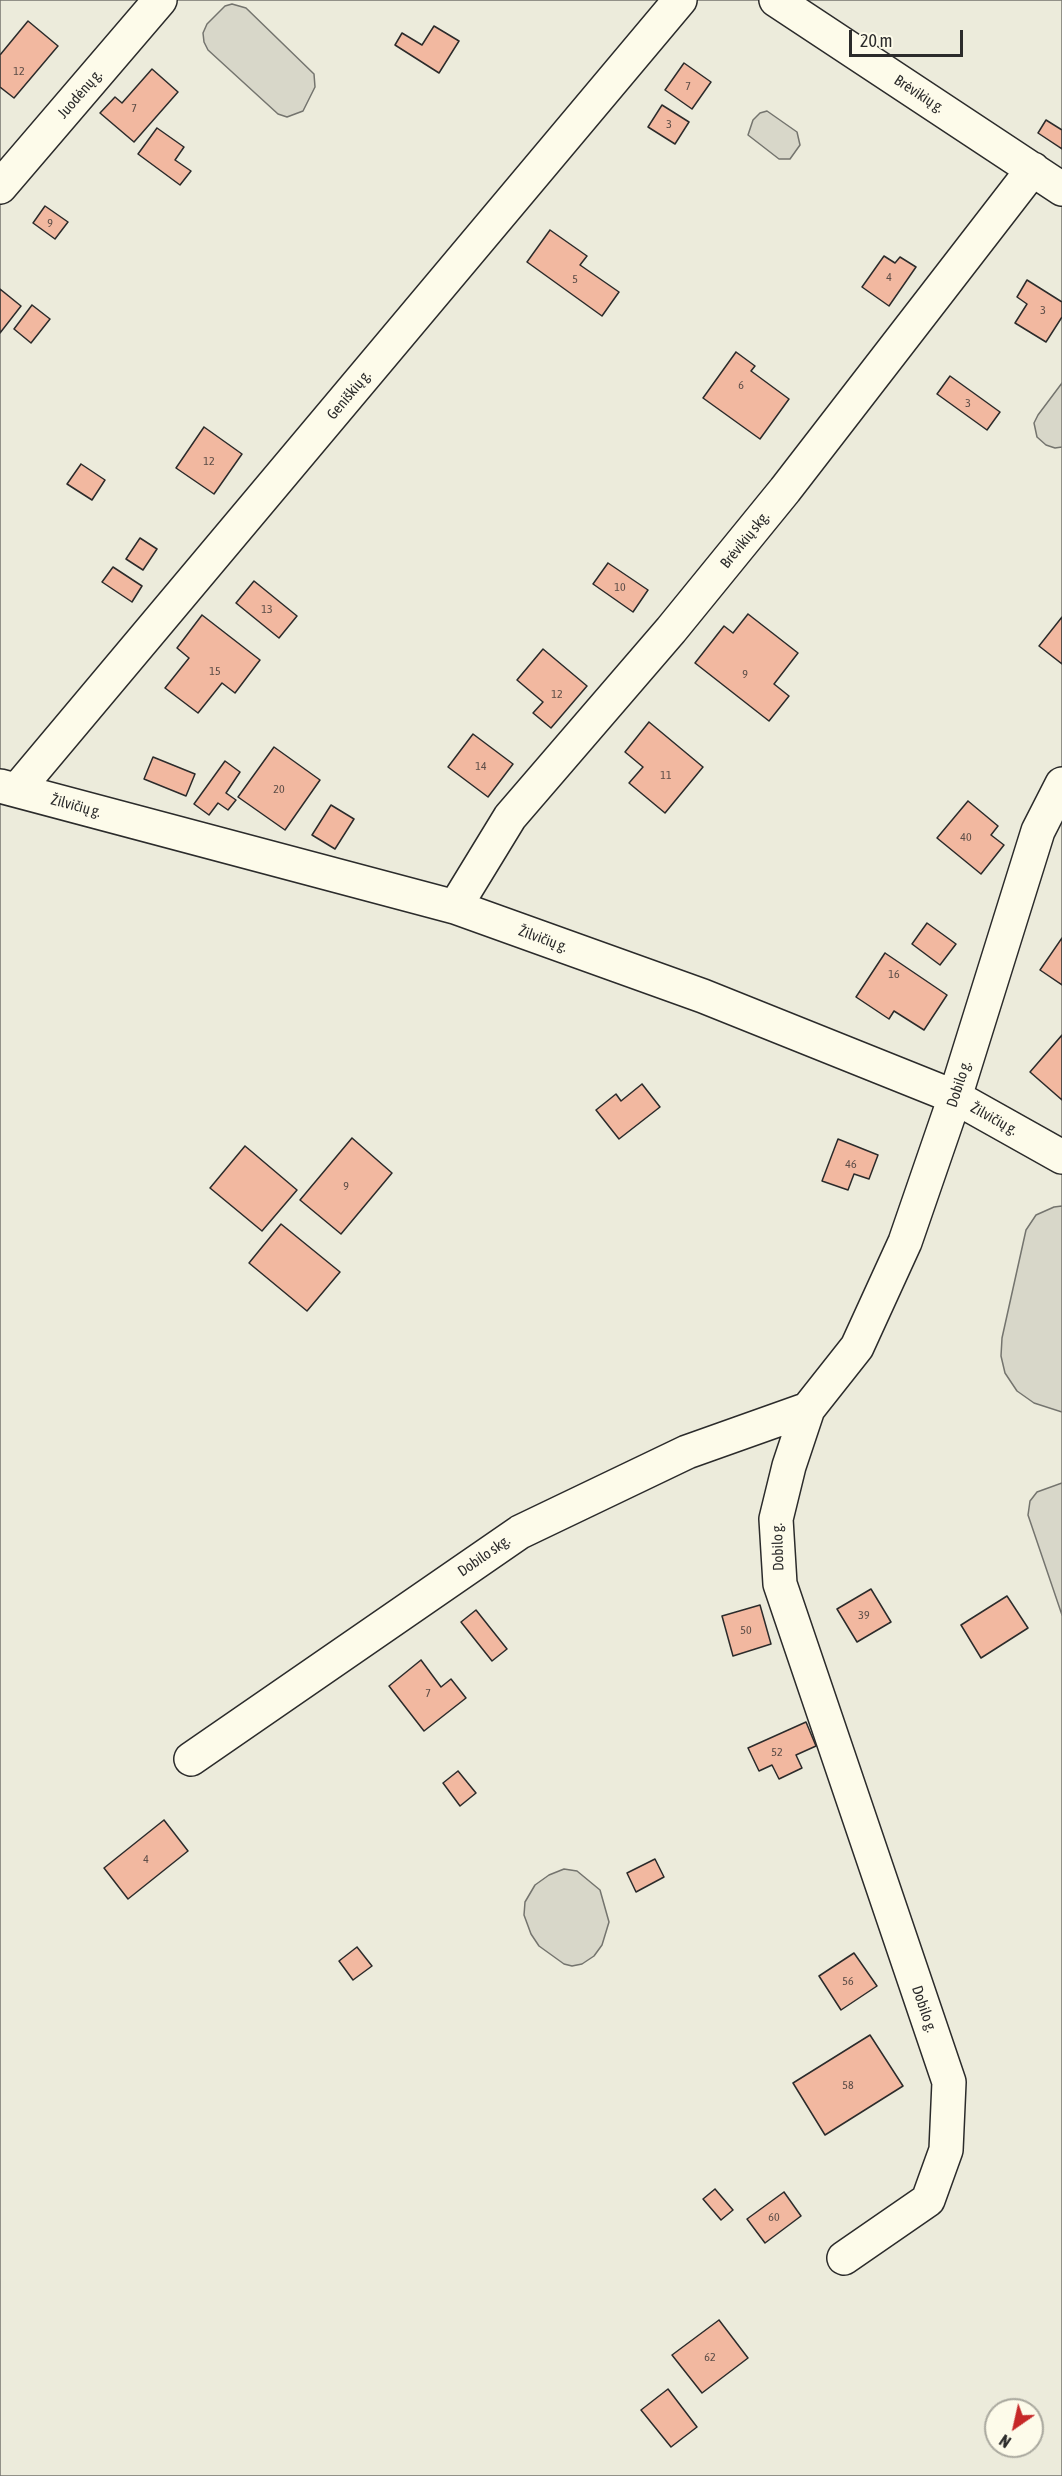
<!DOCTYPE html>
<html>
<head>
<meta charset="utf-8">
<style>
	body { margin:0 }
	#map { position:relative; width:1062px; height:2476px; overflow:hidden; background:#fdfbea; font-family:"Asap Condensed",sans-serif }
	canvas { display:block }
	.north { position:absolute; left:984px; top:2398px; width:60px; height:60px; box-sizing:border-box; background:#fdfbea; border:2px solid #a9a89e; border-radius:50%; rotate:214deg; font-size:16px; font-weight:700; line-height:24px; text-align:center; color:#2b2b2b }
	.north::after { content:''; display:block; margin:auto; width:21px; height:27px; background:#c62828; clip-path:polygon(50% 0,100% 100%,50% 72%,0 100%) }
	.scale { position:absolute; left:849px; top:30px; width:114px; height:27px; box-sizing:border-box; border:3px solid #2b2b2b; border-top:0; padding-left:8px; font-size:18px; line-height:21px; white-space:nowrap; color:#2b2b2b; -webkit-text-stroke:4px #fdfbea; paint-order:stroke }
</style>
</head>
<body>
<div id="map">
<canvas width="1062" height="2476"></canvas>
<div class="north">N</div>
<div class="scale">20 m</div>
</div>
<script>
const ctx = document.querySelector('canvas').getContext('2d');
ctx.lineJoin = 'round';
function paint(path, color) { ctx.fillStyle = color; ctx.fill(path, 'evenodd'); }
const poly = rows => new Path2D(rows.map(r => 'M' + r).join(''));
function trace(path, color, width, dash) { ctx.strokeStyle = color; ctx.lineWidth = width; ctx.lineCap = dash ? 'butt' : 'round'; ctx.setLineDash(dash || []); ctx.stroke(path); }
function label(font, color, halo, rows, align = 'center') {
  ctx.font = font + ' "Asap Condensed",sans-serif'; ctx.lineWidth = 4.5; ctx.setLineDash([]); ctx.textBaseline = 'middle'; ctx.strokeStyle = halo; ctx.fillStyle = color; for (const [text, x, y, turn = 0] of rows) {
    ctx.save(); ctx.translate(x, y); ctx.rotate((+turn || 0) * Math.PI / 180); ctx.textAlign = isNaN(turn) ? turn : align; if (halo) ctx.strokeText(text, 0, 0); ctx.fillText(text, 0, 0); ctx.restore();
  }
}
const green = poly([
	[0,0,1062,0,1062,2476,0,2476,0,0],
	[996,2410,1032,2410,1032,2446,996,2446,996,2410]
]);
const water = poly([
	[232,4,246,8,314,74,315,87,303,111,287,117,278,114,208,50,204,42,203,33,207,24,225,6,232,4],
	[767,111,797,132,800,145,790,159,779,159,748,135,753,120,760,113,767,111],
	[1062,383,1062,447,1055,448,1046,445,1037,437,1034,423,1038,415,1062,383],
	[1062,1206,1062,1412,1034,1403,1017,1391,1005,1373,1001,1356,1002,1338,1026,1230,1036,1215,1054,1207,1062,1206],
	[1062,1483,1062,1615,1028,1515,1030,1501,1037,1492,1062,1483],
	[564,1869,577,1871,600,1890,609,1922,602,1945,594,1956,582,1964,572,1966,564,1964,539,1946,531,1934,524,1915,525,1902,535,1885,549,1875,564,1869]
]);
const building = poly([
	[28,21,58,46,14,98,0,87,0,55,28,21],
	[434,26,459,41,439,73,395,45,402,33,422,45,434,26],
	[684,63,711,82,692,109,665,90,684,63],
	[152,69,178,92,134,142,100,113,115,97,122,103,152,69],
	[662,105,689,122,675,144,648,127,662,105],
	[1046,120,1062,130,1062,149,1038,133,1046,120],
	[157,128,184,147,175,160,191,171,180,185,138,154,157,128],
	[45,206,68,222,55,239,33,223,45,206],
	[550,230,587,256,580,265,619,292,602,316,527,262,550,230],
	[884,256,895,263,900,257,916,267,889,306,862,287,884,256],
	[1027,280,1062,302,1062,317,1046,342,1015,323,1027,304,1017,297,1027,280],
	[0,289,21,306,0,333,0,289],
	[32,305,50,319,31,343,14,329,32,305],
	[736,352,755,366,751,371,789,399,760,439,703,398,736,352],
	[950,376,1000,412,987,430,937,394,950,376],
	[204,427,242,454,214,494,176,468,204,427],
	[81,464,105,480,92,500,67,484,81,464],
	[140,538,157,549,143,570,126,559,140,538],
	[608,563,648,590,633,612,593,584,608,563],
	[113,567,142,586,132,602,102,582,113,567],
	[254,581,297,616,279,638,236,603,254,581],
	[748,614,798,653,774,684,789,696,769,721,695,663,724,626,733,633,748,614],
	[202,615,260,660,235,693,222,683,198,713,165,688,189,658,177,648,202,615],
	[1062,617,1062,664,1039,646,1062,617],
	[543,649,587,686,551,728,533,713,543,702,517,680,543,649],
	[649,722,703,767,665,813,629,783,643,767,625,752,649,722],
	[473,734,513,764,488,797,448,767,473,734],
	[274,747,320,780,285,830,238,797,274,747],
	[153,757,195,774,186,796,144,779,153,757],
	[225,761,240,772,226,793,236,800,228,810,218,803,209,815,194,804,225,761],
	[968,801,998,826,991,835,1004,845,981,874,937,838,968,801],
	[331,805,354,819,335,849,312,835,331,805],
	[927,923,956,944,940,965,912,944,927,923],
	[1062,938,1062,985,1040,970,1062,938],
	[885,953,947,995,924,1030,894,1011,889,1019,856,997,885,953],
	[1062,1035,1062,1100,1030,1072,1062,1035],
	[642,1084,660,1107,619,1139,596,1110,616,1094,621,1101,642,1084],
	[352,1138,392,1173,341,1234,300,1200,352,1138],
	[838,1139,878,1155,869,1179,854,1174,848,1190,822,1181,838,1139],
	[245,1146,297,1190,262,1231,210,1188,245,1146],
	[281,1224,340,1272,307,1311,249,1263,281,1224],
	[871,1589,891,1622,857,1642,837,1609,871,1589],
	[1007,1596,1028,1628,981,1658,961,1625,1007,1596],
	[760,1605,771,1644,733,1656,722,1616,760,1605],
	[476,1610,507,1649,492,1661,461,1622,476,1610],
	[421,1660,441,1687,451,1679,466,1698,424,1731,389,1686,421,1660],
	[806,1722,816,1746,796,1755,802,1768,779,1779,772,1765,759,1771,748,1748,806,1722],
	[458,1771,476,1793,460,1806,443,1783,458,1771],
	[164,1820,188,1851,128,1899,104,1868,164,1820],
	[655,1859,664,1877,636,1892,627,1873,655,1859],
	[357,1947,372,1966,353,1980,339,1961,357,1947],
	[854,1953,877,1986,841,2010,819,1976,854,1953],
	[870,2035,903,2086,825,2135,793,2083,870,2035],
	[715,2189,733,2210,721,2220,703,2199,715,2189],
	[784,2192,801,2216,765,2243,747,2219,784,2192],
	[719,2320,748,2358,702,2393,672,2355,719,2320],
	[668,2389,697,2427,671,2447,641,2410,668,2389]
]);
const minor = poly([
	[776,0,1062,189],
	[0,187,160,0],
	[0,786,455,907,703,996,955,1097,1062,1157],
	[17,790,680,0],
	[455,907,510,817,671,630,785,490,1033,169],
	[191,1759,520,1532,687,1452,808,1409],
	[844,2258,928,2200,946,2150,949,2082,780,1584,776,1519,789,1466,808,1409,857,1347,905,1242,955,1097,1038,831,1062,784]
]);
const numberNames = [
	["12",19,71],
	["7",688,86],
	["7",134,108],
	["3",669,124],
	["9",50,223],
	["4",889,277],
	["5",575,279],
	["3",1043,310],
	["6",741,385],
	["3",968,403],
	["12",209,461],
	["10",620,587],
	["13",267,609],
	["15",215,671],
	["9",745,674],
	["12",557,694],
	["14",481,766],
	["11",666,775],
	["20",279,789],
	["40",966,837],
	["16",894,974],
	["46",851,1164],
	["9",346,1186],
	["39",864,1615],
	["50",746,1630],
	["7",428,1693],
	["52",777,1752],
	["4",146,1859],
	["56",848,1981],
	["58",848,2085],
	["60",774,2217],
	["62",710,2357]
];
const streetNames = [
	["Juodėnų g.",80,94,-49],
	["Brėvikių g.",919,94,33],
	["Geniškių g.",349,395,-50],
	["Brėvikių skg.",745,540,-51],
	["Žilvičių g.",76,806,15],
	["Žilvičių g.",543,939,20],
	["Dobilo g.",959,1084,-72],
	["Žilvičių g.",994,1119,29],
	["Dobilo g.",778,1547,-92],
	["Dobilo skg.",484,1556,-35],
	["Dobilo g.",924,2009,71]
];
paint(green, '#ecebdb');
trace(green, '#74746e', 1.5);
paint(water, '#d8d7c9');
trace(water, '#74746e', 1.5);
paint(building, '#f2b8a0');
trace(building, '#2b2b2b', 1.5);
trace(minor, '#2b2b2b', 36);
trace(minor, '#fdfbea', 33);
label('12px', '#5d4e48', null, numberNames);
label('15px', '#2b2b2b', '#fdfbea', streetNames);
</script>
</body>
</html>
